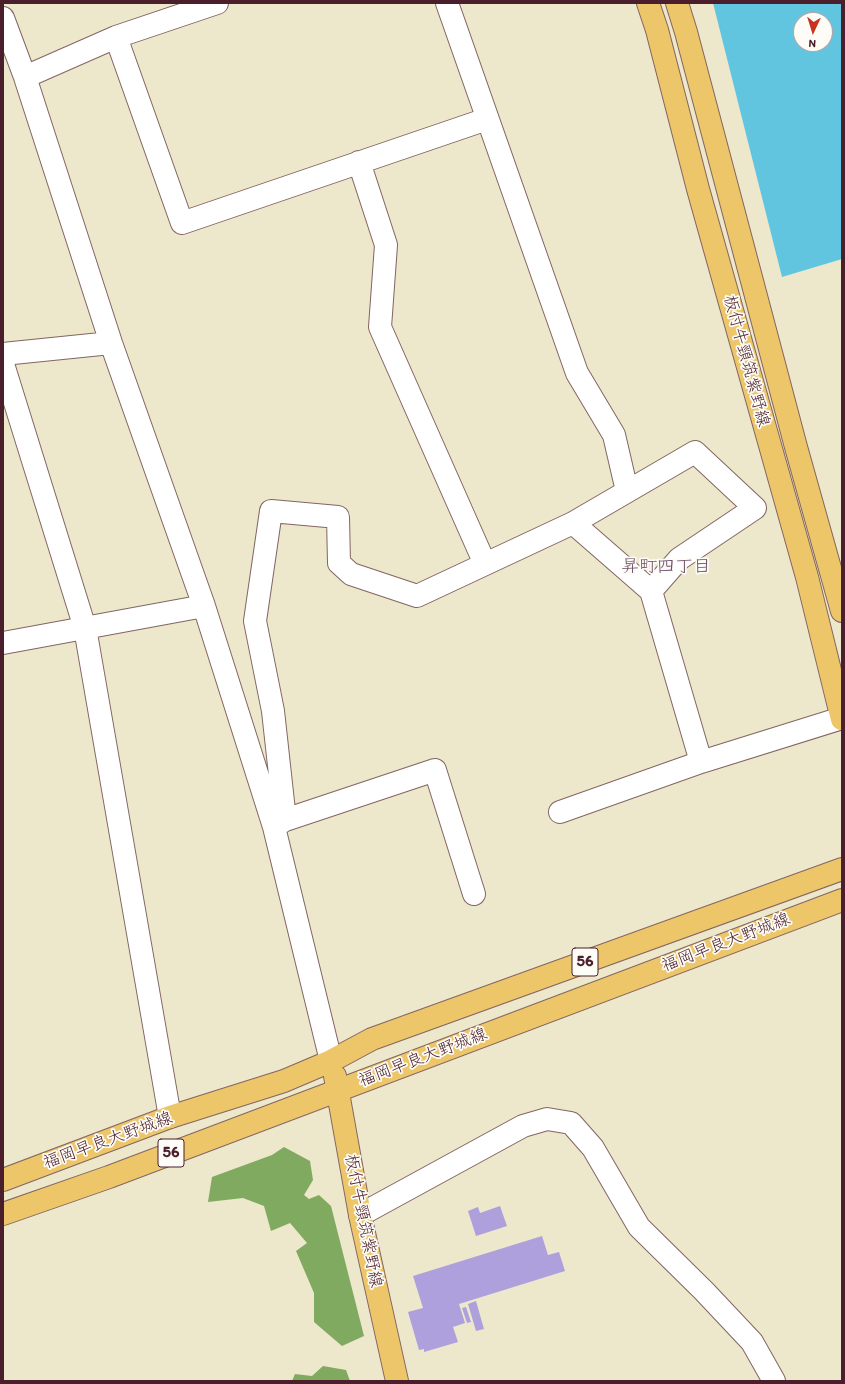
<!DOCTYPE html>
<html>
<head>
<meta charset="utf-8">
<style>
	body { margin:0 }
	#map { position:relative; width:845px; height:1384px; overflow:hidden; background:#ede7cb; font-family:Itim,sans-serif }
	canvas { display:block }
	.frame { position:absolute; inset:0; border:4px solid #4a1f2b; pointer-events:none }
	.north { position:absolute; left:793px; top:12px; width:40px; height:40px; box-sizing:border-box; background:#fdfcf7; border:1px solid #b5a4a5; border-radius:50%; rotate:184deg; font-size:11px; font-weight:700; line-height:16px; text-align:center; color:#4a1f2b }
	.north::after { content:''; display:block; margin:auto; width:14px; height:18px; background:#c8321e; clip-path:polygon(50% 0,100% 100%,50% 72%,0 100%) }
</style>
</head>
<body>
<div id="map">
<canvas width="845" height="1384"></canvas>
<div class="frame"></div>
<div class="north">N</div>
</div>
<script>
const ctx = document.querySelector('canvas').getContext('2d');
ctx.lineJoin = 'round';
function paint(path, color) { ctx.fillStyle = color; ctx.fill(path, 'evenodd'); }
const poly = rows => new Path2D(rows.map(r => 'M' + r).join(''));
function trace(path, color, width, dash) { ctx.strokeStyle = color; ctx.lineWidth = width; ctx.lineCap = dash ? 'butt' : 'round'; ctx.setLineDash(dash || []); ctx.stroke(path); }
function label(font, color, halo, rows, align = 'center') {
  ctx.font = font + ' Itim,"Klee One",sans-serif'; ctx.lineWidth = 3.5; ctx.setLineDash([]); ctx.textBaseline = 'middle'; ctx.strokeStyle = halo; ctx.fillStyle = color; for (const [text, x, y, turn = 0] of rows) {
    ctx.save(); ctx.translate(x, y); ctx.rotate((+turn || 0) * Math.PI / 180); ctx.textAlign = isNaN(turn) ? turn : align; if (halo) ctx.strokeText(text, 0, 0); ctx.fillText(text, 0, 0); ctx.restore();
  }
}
const forest = poly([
	[284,1147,310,1161,313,1180,304,1195,309,1199,319,1195,331,1206,364,1336,342,1346,314,1322,314,1293,296,1251,307,1243,290,1223,271,1231,264,1206,243,1198,208,1202,212,1177,272,1155],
	[323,1366,346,1370,350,1381,292,1381,295,1374,312,1376]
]);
const water = poly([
	[713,3,842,3,842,259,782,277],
	[801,20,825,20,825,44,801,44]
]);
const building = poly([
	[500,1206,507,1226,476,1236,468,1211,478,1207,480,1213],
	[542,1236,548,1255,559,1252,565,1271,459,1304,465,1323,453,1327,458,1342,424,1352,424,1349,419,1350,408,1312,423,1308,413,1276],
	[476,1301,484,1329,476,1331,468,1304],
	[466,1307,471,1322,467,1323,462,1308]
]);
const minor = poly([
	[447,3,577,373,614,435,627,491],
	[3,18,25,77,111,343,204,606,274,827,331,1061],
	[116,37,182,223,487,119],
	[25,77,116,37,217,3],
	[359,162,386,245,380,327,485,564],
	[3,354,111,343],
	[3,364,85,628,170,1117],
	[573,523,695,452,755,508,679,559,651,591],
	[3,643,204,606],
	[560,812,701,762,842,718],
	[285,820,435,770,474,894],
	[274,827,285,820,273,711,255,621,271,511,338,517,339,563,351,574,417,596,573,523,651,591,701,762],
	[360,1215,523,1126,547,1119,571,1123,593,1148,639,1227,704,1291,752,1342,774,1381]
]);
const major = poly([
	[648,3,657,30,698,189,807,577,842,719],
	[677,3,686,32,796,447,842,611],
	[335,1076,360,1215,397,1381],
	[3,1180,170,1117,284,1081,331,1061,372,1039,842,869],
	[3,1214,109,1177,842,900]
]);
const shields = [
	[585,962,26],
	[171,1153,26]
];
const shieldNames = [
	["56",585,962],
	["56",171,1153]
];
const streetNames = [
	["板付牛頸筑紫野線",746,361,75],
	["福岡早良大野城線",726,943,-21],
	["福岡早良大野城線",423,1058,-21],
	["福岡早良大野城線",108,1141,-20],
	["板付牛頸筑紫野線",363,1221,79]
];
const neighbourhoodNames = [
	["昇町四丁目",666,567]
];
paint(forest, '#81aa61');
paint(water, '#62c5e0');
paint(building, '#ada0dd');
trace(minor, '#836563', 24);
trace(major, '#836563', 24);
trace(minor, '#fff', 22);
trace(major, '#ecc669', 22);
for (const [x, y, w] of shields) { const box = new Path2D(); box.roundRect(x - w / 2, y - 14, w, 28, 3); ctx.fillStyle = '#fdfcf7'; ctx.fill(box); trace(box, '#4a1f2b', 1); }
label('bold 16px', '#4a1f2b', null, shieldNames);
label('17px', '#4a1f2b', '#fdfcf7', streetNames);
label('18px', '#6d4c69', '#fdfcf7', neighbourhoodNames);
</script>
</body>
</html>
